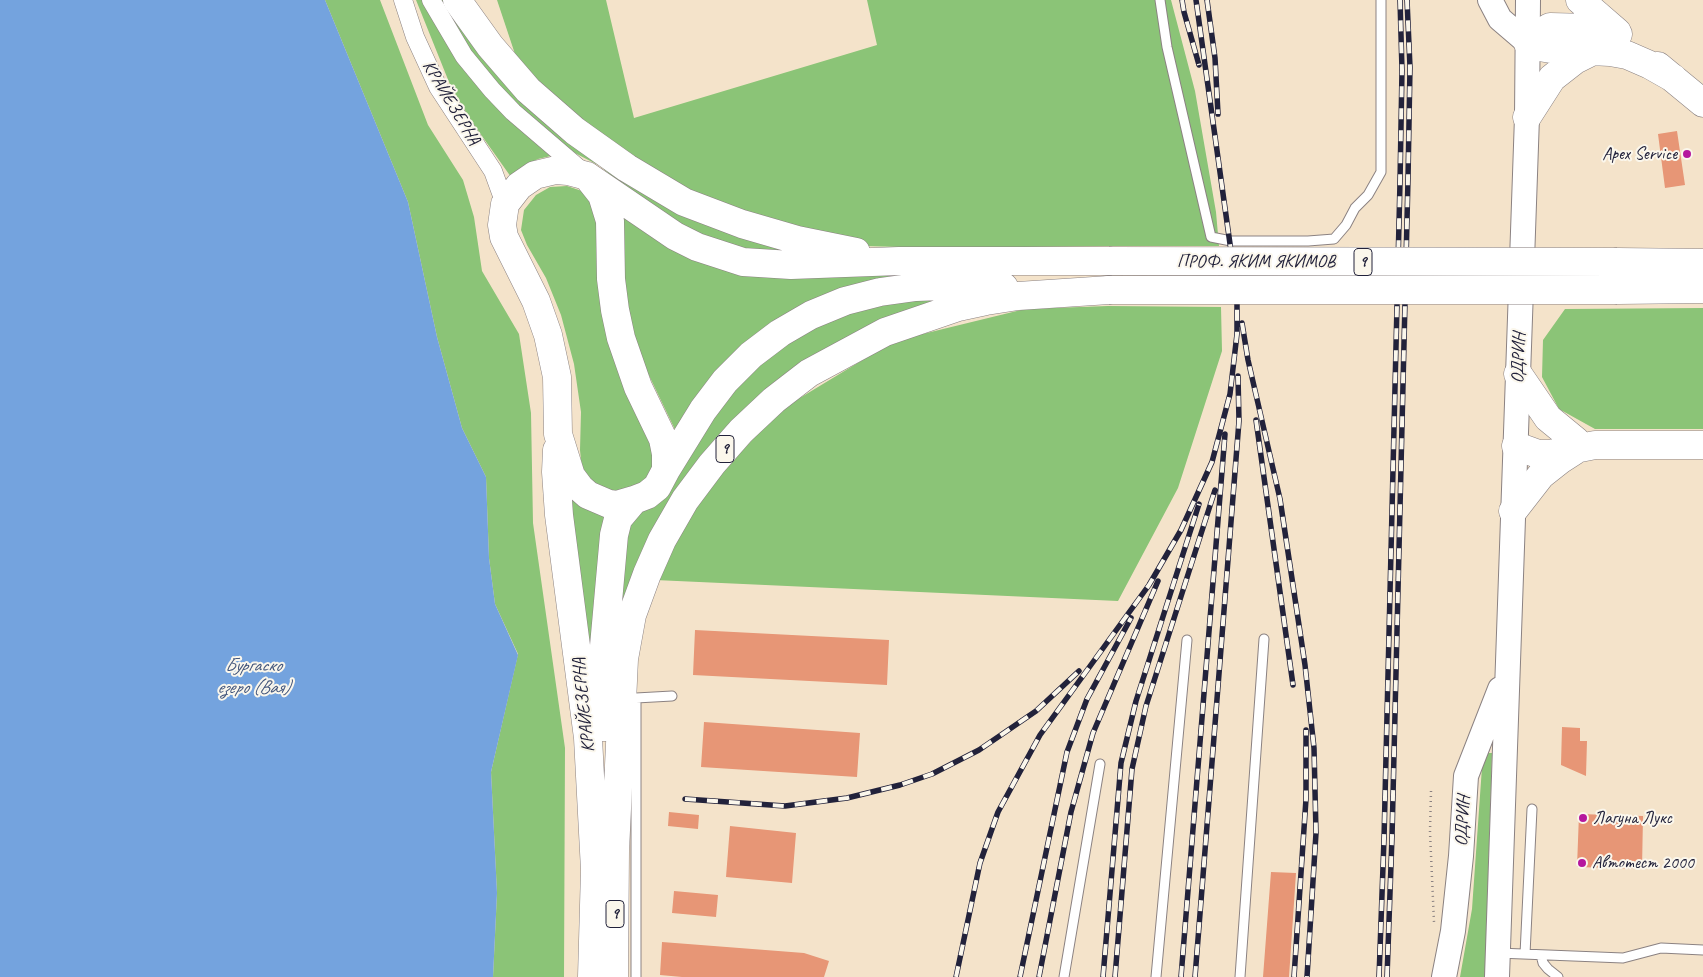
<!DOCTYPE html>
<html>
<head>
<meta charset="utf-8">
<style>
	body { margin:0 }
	canvas { display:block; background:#f4e3ca }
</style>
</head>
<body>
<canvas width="1703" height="977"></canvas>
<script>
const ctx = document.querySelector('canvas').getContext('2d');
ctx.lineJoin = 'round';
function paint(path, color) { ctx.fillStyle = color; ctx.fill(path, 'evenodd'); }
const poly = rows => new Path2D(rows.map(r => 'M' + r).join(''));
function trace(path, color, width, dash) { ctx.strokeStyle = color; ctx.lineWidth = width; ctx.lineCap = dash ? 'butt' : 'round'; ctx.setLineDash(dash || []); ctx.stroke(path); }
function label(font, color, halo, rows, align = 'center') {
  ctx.font = font + ' Caveat,sans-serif'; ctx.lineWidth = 4; ctx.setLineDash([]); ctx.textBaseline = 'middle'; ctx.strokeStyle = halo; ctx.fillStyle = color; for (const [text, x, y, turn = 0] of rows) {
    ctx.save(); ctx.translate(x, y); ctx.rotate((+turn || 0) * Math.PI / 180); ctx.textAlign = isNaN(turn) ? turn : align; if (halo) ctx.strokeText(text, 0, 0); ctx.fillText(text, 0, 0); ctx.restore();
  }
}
const green = poly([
	[325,0,380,0,428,125,463,180,474,217,482,271,519,334,531,413,533,523,565,748,564,977,493,977,497,893,491,772,518,654,495,604,489,558,486,477,462,428,437,337,408,202],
	[416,0,423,0,555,155,538,159,522,167,511,177,472,122,451,87],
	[438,0,452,0,548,116,804,258,708,243,631,193,600,166,569,150,525,113,496,83,471,52],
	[497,0,606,0,634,118,877,45,867,0,1171,0,1195,91,1216,212,1219,246,1109,246,939,248,863,246,771,224,679,187,588,129,517,60],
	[567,186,582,191,593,199,658,446,649,479,637,489,605,492,593,484,582,470,580,450,581,412,574,364,561,315,546,278,527,245,521,230,524,210,536,195,550,187],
	[619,204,653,229,853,275,956,276,789,316,679,438,643,363,632,332,624,288],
	[946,295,906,317,705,462,617,658,623,526,726,388,826,314],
	[1108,306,1221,307,1222,351,1178,488,1118,601,655,580,704,492,780,410,894,341,1025,309],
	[1703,308,1703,429,1595,429,1559,409,1542,377,1543,340,1565,309],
	[576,496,614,513,596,701,567,501],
	[1483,753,1492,753,1485,977,1460,977,1472,909]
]);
const water = poly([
	[0,0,325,0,408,202,437,337,462,428,486,477,489,558,495,604,518,655,491,772,497,893,493,977,0,977]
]);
const building = poly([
	[1677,131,1685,185,1665,188,1658,134],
	[695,630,889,640,887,685,693,675],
	[704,722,860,733,857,777,701,767],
	[1562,727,1580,728,1580,741,1587,741,1586,776,1561,765],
	[669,812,699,815,698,829,668,826],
	[1579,814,1643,816,1642,869,1577,867],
	[730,826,796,833,792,883,726,877],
	[1271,872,1296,873,1289,977,1263,977],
	[674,891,718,895,716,917,672,913],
	[662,942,804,953,829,961,824,977,682,977,660,975]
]);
const path = poly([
	[1431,791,1430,832,1434,922]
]);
const lane = poly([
	[1160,0,1167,47,1211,237,1231,241,1308,241,1334,239,1346,225,1355,208,1368,195,1381,172,1381,0],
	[1498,953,1623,958,1661,948,1703,950],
	[1525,954,1532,809],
	[1541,955,1543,963,1548,969,1558,977],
	[636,977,636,698,672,696],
	[1064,977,1100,764],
	[1156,977,1187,640],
	[1240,977,1264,639]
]);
const street = poly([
	[403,0,415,37,438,87,493,171,505,204],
	[431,0,464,56,492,90,513,112,583,172]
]);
const secondary = poly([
	[1490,0,1500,19,1528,43],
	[1444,977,1453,931,1461,856,1466,776,1500,689],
	[1497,977,1527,117,1528,0]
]);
const highway = poly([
	[457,0,490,46,528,90,575,131,627,168,684,202,742,224,797,240,856,252],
	[1580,0,1617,32],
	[1618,34,1590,28,1550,27,1540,33,1528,43,1539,47,1551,49,1610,52,1627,55,1650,65,1673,78],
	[1658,66,1703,103],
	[1527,117,1552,78,1575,60,1593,51],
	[587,176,602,195,610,221,611,279,615,310,621,338,638,387,663,439,666,454,666,470,657,487,647,495,634,500,617,505,609,504,588,495,580,488,571,476,558,434,557,377,548,335,536,301,504,237,502,225,505,204,519,186,535,175,556,170,568,171,587,176,675,236,697,247,743,262,791,265,899,261,1109,261],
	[1617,262,1703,263],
	[1617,290,1703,289],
	[1518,374,1548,418,1576,441],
	[1516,446,1538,454,1550,454,1595,445,1703,445],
	[557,450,556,472,559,515,588,738,595,870,592,977],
	[666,470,703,410,725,381,751,355,780,333,811,315,845,301,880,292,916,287,967,285,1004,287],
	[1513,511,1541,475,1560,460,1574,451],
	[605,727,602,668,614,535,618,519,634,500],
	[614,977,615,851,624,659,632,615,647,574,662,540,685,500,712,464,741,431,774,400,809,373,885,332,958,307,986,301,1018,296,1109,290]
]);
const rail = poly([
	[1182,0,1184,12,1199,65],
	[1207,0,1215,58,1218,114],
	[1242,323,1248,360,1280,499,1305,665,1314,748,1316,833,1307,977],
	[1256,420,1293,685],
	[685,799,785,806,847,798,900,785,932,774,979,750,1036,711,1079,671],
	[956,977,980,863,998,812,1040,735,1149,585,1181,530,1212,462,1230,394,1237,334,1237,294,1196,0],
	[1020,977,1067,752,1087,699,1131,618],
	[1039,977,1071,812,1093,733,1158,581],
	[1103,977,1121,763,1136,701,1199,504],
	[1115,977,1132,769,1146,706,1215,490],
	[1181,977,1225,434],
	[1195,977,1239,421,1238,376],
	[1294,977,1306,799,1306,730],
	[1379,977,1384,839,1400,182,1402,70,1400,0],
	[1387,977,1392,837,1408,179,1410,67,1407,0]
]);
const highwayBridge = poly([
	[1109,261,1617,262],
	[1109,290,1617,290]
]);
const markers = [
	[1687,154,5,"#b5179e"],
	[1583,818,5,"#b5179e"],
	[1582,863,5,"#b5179e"]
];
const shields = [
	[1363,262,18],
	[725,449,18],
	[615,914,18]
];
const shieldNames = [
	["9",1363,262],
	["9",725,449],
	["9",615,914]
];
const streetNames = [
	["КРАЙЕЗЕРНА",451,103,59],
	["ПРОФ. ЯКИМ ЯКИМОВ",1256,262],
	["ОДРИН",1519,358,-88],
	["КРАЙЕЗЕРНА",584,705,-96],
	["ОДРИН",1463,821,-87]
];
const poiNames = [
	["Apex Service",1677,154,"right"],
	["Лагуна Лукс",1593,818],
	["Автотест 2000",1592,863]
];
const waterNames = [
	["Бургаско",253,666],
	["езеро (Вая)",253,688]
];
paint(green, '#8bc477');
paint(water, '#74a3de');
paint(building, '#e79676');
trace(lane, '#8b8282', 11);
trace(street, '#8b8282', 19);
trace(secondary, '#8b8282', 26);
trace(highway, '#8b8282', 29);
trace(path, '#8b8282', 2.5, [1, 4]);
trace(lane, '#fff', 9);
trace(street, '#fff', 18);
trace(secondary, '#fff', 24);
trace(highway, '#fff', 28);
trace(rail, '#22223b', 5.5);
trace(rail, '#fbf7ec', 4, [11]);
trace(highwayBridge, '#8b8282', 29, []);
trace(highwayBridge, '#fff', 28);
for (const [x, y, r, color] of markers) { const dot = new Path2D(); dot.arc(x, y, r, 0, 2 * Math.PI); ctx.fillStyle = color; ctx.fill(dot); trace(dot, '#fbf7ec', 2); }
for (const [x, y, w] of shields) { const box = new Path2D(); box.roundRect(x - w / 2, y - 13.5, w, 27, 4); ctx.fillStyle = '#fbf7ec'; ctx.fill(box); trace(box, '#22223b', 1); }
label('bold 16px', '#22223b', null, shieldNames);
label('18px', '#22223b', '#fbf7ec', streetNames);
label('18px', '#22223b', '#fbf7ec', poiNames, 'left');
label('italic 19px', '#43567c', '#fbf7ec', waterNames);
</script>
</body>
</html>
